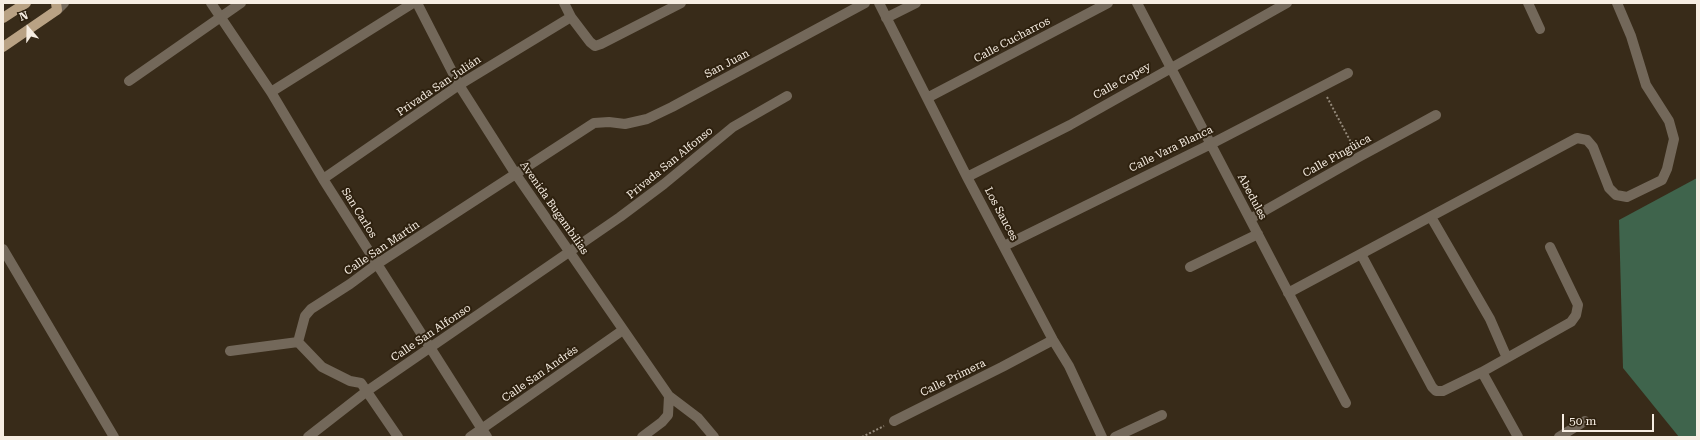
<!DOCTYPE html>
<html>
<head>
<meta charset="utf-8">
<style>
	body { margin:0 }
	#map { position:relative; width:1700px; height:440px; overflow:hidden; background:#382b19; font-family:"Roboto Serif",serif }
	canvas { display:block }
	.frame { position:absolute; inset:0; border:4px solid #f6ede2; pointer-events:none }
	.north { position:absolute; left:8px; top:8px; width:40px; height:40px; -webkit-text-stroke:3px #2e210f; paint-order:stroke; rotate:340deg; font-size:11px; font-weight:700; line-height:16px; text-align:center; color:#f6ede2 }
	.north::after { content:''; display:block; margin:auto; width:14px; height:18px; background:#f6ede2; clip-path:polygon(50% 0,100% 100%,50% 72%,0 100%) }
	.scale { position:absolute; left:1562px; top:414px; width:92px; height:18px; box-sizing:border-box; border:2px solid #f6ede2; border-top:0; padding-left:5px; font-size:12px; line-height:14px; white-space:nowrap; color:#f6ede2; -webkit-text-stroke:3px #2e210f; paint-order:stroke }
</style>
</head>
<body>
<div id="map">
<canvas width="1700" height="440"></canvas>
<div class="frame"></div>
<div class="north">N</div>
<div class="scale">50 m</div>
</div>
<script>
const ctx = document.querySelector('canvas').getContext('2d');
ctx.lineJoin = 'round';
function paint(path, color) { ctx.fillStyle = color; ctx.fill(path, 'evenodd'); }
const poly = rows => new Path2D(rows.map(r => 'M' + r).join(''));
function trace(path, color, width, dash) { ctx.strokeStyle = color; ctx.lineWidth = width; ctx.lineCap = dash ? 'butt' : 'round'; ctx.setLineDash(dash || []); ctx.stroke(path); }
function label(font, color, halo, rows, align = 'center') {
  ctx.font = font + ' "Roboto Serif",serif'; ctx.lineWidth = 4; ctx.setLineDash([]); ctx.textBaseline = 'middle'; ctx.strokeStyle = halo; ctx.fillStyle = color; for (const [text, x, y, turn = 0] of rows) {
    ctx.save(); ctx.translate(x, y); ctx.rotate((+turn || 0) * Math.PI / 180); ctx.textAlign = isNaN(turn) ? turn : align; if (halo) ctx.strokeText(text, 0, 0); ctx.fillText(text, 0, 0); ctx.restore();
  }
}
const forest = poly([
	[1697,178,1697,437,1679,437,1623,368,1619,220]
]);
const path = poly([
	[1327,97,1354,148],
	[862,437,884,426]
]);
const minor = poly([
	[211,3,271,92,323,179,487,437],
	[417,3,459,85,515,173,669,396,668,415,662,422,642,437],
	[564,3,571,17,590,42,595,46,601,44,681,3],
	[879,3,967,177,1053,340,1069,366,1102,437],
	[1137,3,1346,403],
	[1528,3,1540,29],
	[57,10,64,3],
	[886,18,916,3],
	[129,81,241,3],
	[271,92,413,3],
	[927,98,1108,3],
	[967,177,1070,125,1287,3],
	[323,179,459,85,571,17],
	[1431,217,1490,319,1507,358],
	[1250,219,1359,157,1436,115],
	[1004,246,1211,144,1348,73],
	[3,249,114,437],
	[1361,254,1432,387,1436,391,1443,391,1482,372,1571,322,1576,315,1578,305,1550,247],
	[1190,267,1258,234],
	[1288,293,1577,138,1587,140,1593,147,1609,188,1616,195,1627,197,1662,180,1667,169,1674,139,1669,121,1646,85,1631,36,1617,3],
	[298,342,322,367,350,381,361,383,398,437],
	[230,351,298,342,305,316,311,309,350,284,377,264,594,123,609,122,625,124,647,119,672,107,865,3],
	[1482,372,1518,437],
	[669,396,698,418,714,437],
	[894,421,1002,367,1053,340],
	[308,437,367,391,620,217,664,184,733,127,787,96],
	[470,437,623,330],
	[1115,437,1162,415],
	[1559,437,1585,421]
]);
const major = poly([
	[3,18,26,3],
	[3,47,57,10,56,3]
]);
const streetNames = [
	["Calle Cucharros",1012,40,-28],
	["San Juan",727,64,-28],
	["Calle Copey",1122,81,-29],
	["Privada San Julián",439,86,-34],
	["Calle Vara Blanca",1171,149,-26],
	["Calle Pingüica",1337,156,-29],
	["Privada San Alfonso",670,163,-39],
	["Abedules",1252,197,62],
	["Avenida Bugambilias",554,208,55],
	["San Carlos",359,213,58],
	["Los Sauces",1001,214,62],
	["Calle San Martín",382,248,-34],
	["Calle San Alfonso",431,333,-34],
	["Calle San Andrés",540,374,-35],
	["Calle Primera",953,378,-26]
];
paint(forest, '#3f644c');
trace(path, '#94897a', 2, [2, 2]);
trace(minor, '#73685a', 10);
trace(major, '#b9a284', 10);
label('11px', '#f6ede2', '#2e210f', streetNames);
</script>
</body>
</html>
